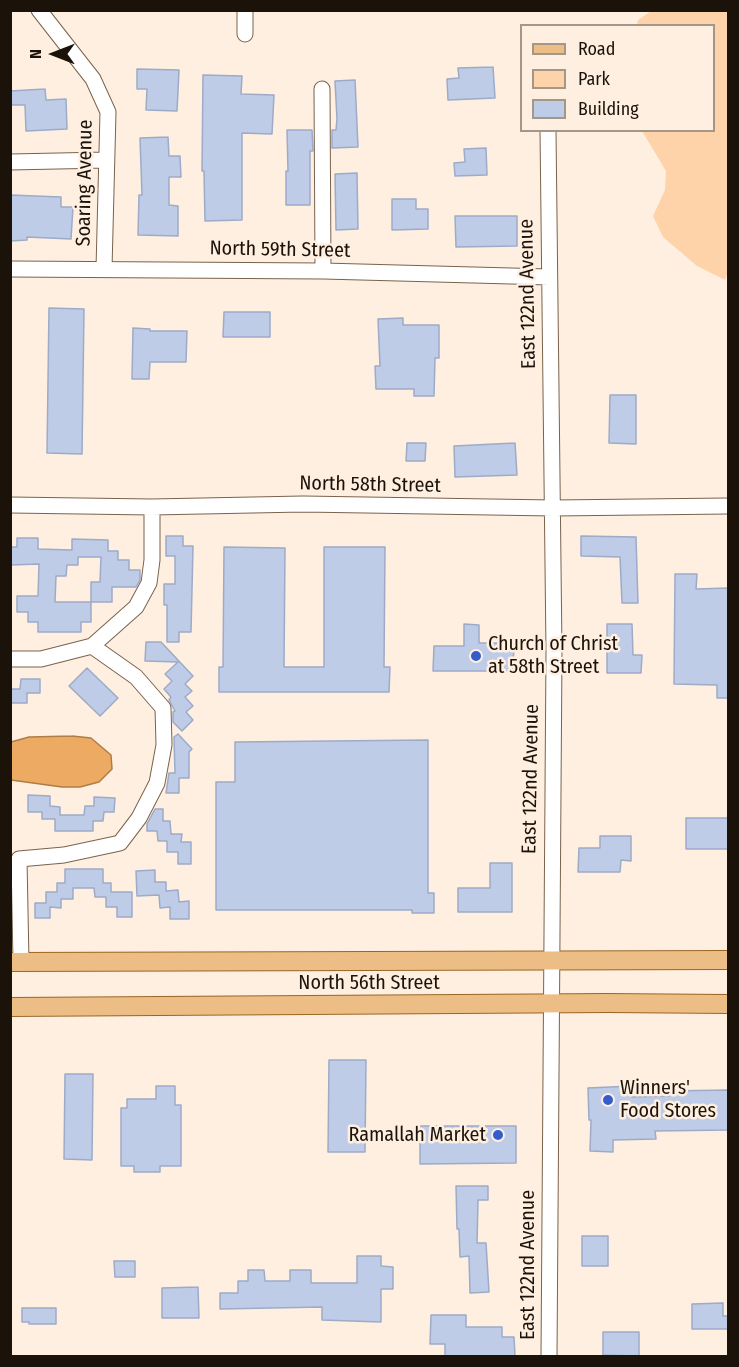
<!DOCTYPE html>
<html>
<head>
<meta charset="utf-8">
<style>
	body { margin:0 }
	#map { position:relative; width:739px; height:1367px; overflow:hidden; background:#feefe0; font-family:"Fira Sans Condensed",sans-serif }
	canvas { display:block }
	.frame { position:absolute; inset:0; border:12px solid #1b130a; pointer-events:none }
	.legend { position:absolute; left:520px; top:24px; width:195px; height:108px; box-sizing:border-box; background:#feefe0; border:2px solid #a3978a; margin:0; padding:8px 10px; list-style:none; font-size:18px; color:#1b130a }
	.legend li { display:flex; align-items:center; gap:12px; height:30px }
	.legend b { width:30px; border:2px solid #a3978a }
	.north { position:absolute; left:24px; top:24px; width:60px; height:60px; -webkit-text-stroke:4px #feefe0; paint-order:stroke; rotate:270deg; font-size:16px; font-weight:700; line-height:24px; text-align:center; color:#1b130a }
	.north::after { content:''; display:block; margin:auto; width:21px; height:27px; background:#1b130a; clip-path:polygon(50% 0,100% 100%,50% 72%,0 100%) }
</style>
</head>
<body>
<div id="map">
<canvas width="739" height="1367"></canvas>
<div class="frame"></div>
<ul class="legend">
<li><b style="height:8px;background:#ecbd85"></b>Road</li>
<li><b style="height:16px;background:#fed3a9"></b>Park</li>
<li><b style="height:16px;background:#becce8"></b>Building</li>
</ul>
<div class="north">N</div>
</div>
<script>
const ctx = document.querySelector('canvas').getContext('2d');
ctx.lineJoin = 'round';
function paint(path, color) { ctx.fillStyle = color; ctx.fill(path, 'evenodd'); }
const poly = rows => new Path2D(rows.map(r => 'M' + r).join(''));
function trace(path, color, width, dash) { ctx.strokeStyle = color; ctx.lineWidth = width; ctx.lineCap = dash ? 'butt' : 'round'; ctx.setLineDash(dash || []); ctx.stroke(path); }
function label(font, color, halo, rows, align = 'center') {
  ctx.font = font + ' "Fira Sans Condensed",sans-serif'; ctx.lineWidth = 5; ctx.setLineDash([]); ctx.textBaseline = 'middle'; ctx.strokeStyle = halo; ctx.fillStyle = color; for (const [text, x, y, turn = 0] of rows) {
    ctx.save(); ctx.translate(x, y); ctx.rotate((+turn || 0) * Math.PI / 180); ctx.textAlign = isNaN(turn) ? turn : align; if (halo) ctx.strokeText(text, 0, 0); ctx.fillText(text, 0, 0); ctx.restore();
  }
}
const green = poly([
	[651,11,728,11,728,272,725,280,697,266,663,237,653,216,665,190,666,171,642,131,714,130,714,26,637,25,638,20]
]);
const water = poly([
	[72,736,91,738,111,755,112,769,99,782,80,787,62,787,11,780,11,742,29,737,72,736]
]);
const building = poly([
	[493,67,495,98,448,100,447,79,459,78,458,68,493,67],
	[137,69,179,70,177,111,146,110,147,89,137,89,137,69],
	[203,75,242,76,241,94,274,95,272,134,242,133,242,220,205,221,204,171,202,171,203,75],
	[355,80,358,147,332,148,332,130,336,130,337,119,335,81,355,80],
	[45,89,46,100,66,99,67,129,26,131,25,105,10,105,10,91,45,89],
	[287,130,312,130,313,151,310,151,310,205,286,205,286,171,288,171,287,130],
	[168,137,169,156,180,156,181,177,169,177,169,205,178,206,178,236,138,235,139,195,142,195,140,138,168,137],
	[486,148,487,175,455,176,454,163,465,162,464,149,486,148],
	[357,173,358,229,336,230,335,174,357,173],
	[10,195,61,197,61,207,73,207,71,239,27,237,27,240,10,241,10,195],
	[392,199,416,199,416,209,428,209,428,229,392,230,392,199],
	[455,216,517,216,517,246,456,247,455,216],
	[49,308,84,309,82,454,47,453,49,308],
	[224,312,270,312,270,337,223,337,224,312],
	[403,318,403,325,439,325,439,358,435,358,434,396,414,396,414,389,376,389,375,366,380,366,378,319,403,318],
	[133,328,150,329,150,331,187,331,186,362,150,362,149,379,132,379,133,328],
	[610,395,636,395,636,444,609,443,610,395],
	[407,443,426,443,425,461,406,461,407,443],
	[515,443,517,475,455,477,454,446,515,443],
	[166,536,183,536,183,546,193,546,191,632,179,632,179,642,167,642,167,605,164,605,164,584,175,584,175,556,166,556,166,536],
	[581,536,636,537,638,603,622,603,620,557,581,556,581,536],
	[17,538,38,538,38,549,72,550,72,539,108,540,108,551,118,551,118,560,129,560,129,570,140,570,140,580,136,587,112,587,112,602,91,602,91,582,100,582,101,557,78,557,78,565,67,565,66,576,56,576,55,602,91,602,91,622,81,622,81,632,38,632,38,622,28,622,28,612,17,612,17,596,38,596,39,564,10,565,10,547,17,547,17,538],
	[224,547,285,548,284,667,324,667,324,547,385,547,384,667,390,667,389,692,219,692,219,667,223,667,224,547],
	[675,574,697,574,696,589,729,588,729,698,717,698,717,685,674,684,675,574],
	[464,624,479,625,479,643,514,643,513,671,433,671,434,646,464,646,464,624],
	[607,624,632,624,633,655,642,655,641,673,607,673,607,624],
	[146,642,161,642,193,676,185,684,192,691,185,697,193,706,186,712,193,720,182,731,173,722,173,712,175,711,169,700,171,697,164,689,172,681,165,674,178,662,145,661,146,642],
	[87,668,118,698,100,716,69,686,87,668],
	[21,679,40,679,40,693,27,693,27,703,10,703,10,689,20,689,21,679],
	[178,734,192,749,189,752,189,778,179,778,179,793,166,793,169,773,175,773,174,737,178,734],
	[428,740,428,893,434,893,434,913,412,913,412,910,216,910,216,782,235,782,235,742,428,740],
	[28,795,50,796,50,806,60,807,60,815,84,815,85,806,94,806,94,797,115,798,114,812,104,812,103,821,93,821,93,831,55,831,55,819,42,819,42,812,28,812,28,795],
	[155,809,163,809,163,821,170,821,171,834,182,834,181,842,191,842,191,864,178,864,178,852,167,852,167,841,158,841,157,831,147,831,147,824,155,809],
	[686,818,729,818,729,849,686,849,686,818],
	[600,836,631,836,631,861,621,860,620,872,578,872,579,848,600,848,600,836],
	[490,863,512,863,512,912,458,912,458,888,490,888,490,863],
	[65,869,103,869,103,883,111,883,111,892,132,892,132,917,117,917,117,907,106,907,106,897,95,897,94,888,73,888,73,899,61,899,61,908,50,907,50,918,35,918,35,903,46,903,46,892,57,892,57,883,65,883,65,869],
	[155,870,155,882,166,882,166,891,178,890,179,902,189,901,189,919,170,919,170,907,160,908,159,895,137,896,136,871,155,870],
	[329,1060,366,1060,365,1152,328,1152,329,1060],
	[65,1074,93,1074,92,1160,64,1159,65,1074],
	[156,1086,175,1086,175,1105,181,1105,181,1166,160,1166,160,1172,134,1172,134,1166,121,1166,121,1108,127,1108,127,1099,156,1099,156,1086],
	[632,1086,632,1097,669,1096,669,1091,729,1090,729,1130,655,1131,656,1139,613,1140,613,1152,590,1151,591,1120,589,1120,588,1088,632,1086],
	[420,1126,516,1126,516,1163,420,1164,420,1126],
	[456,1186,488,1186,488,1200,478,1200,477,1243,486,1243,489,1292,470,1293,469,1256,460,1257,459,1229,457,1229,456,1186],
	[582,1236,608,1236,608,1266,582,1266,582,1236],
	[357,1256,381,1256,381,1266,393,1267,393,1289,381,1289,381,1322,322,1320,322,1307,220,1309,220,1293,238,1293,238,1281,248,1281,248,1270,264,1270,265,1281,290,1281,290,1270,311,1270,311,1283,357,1283,357,1256],
	[114,1261,135,1261,135,1277,115,1277,114,1261],
	[198,1287,199,1318,162,1318,162,1288,198,1287],
	[723,1303,723,1316,729,1316,729,1329,692,1329,692,1304,723,1303],
	[22,1308,56,1308,56,1324,29,1324,29,1322,22,1322,22,1308],
	[431,1315,466,1315,466,1327,502,1327,502,1337,514,1337,515,1356,445,1356,445,1344,430,1344,431,1315],
	[603,1332,639,1332,639,1356,603,1355,603,1332]
]);
const minor = poly([
	[39,10,93,79,108,112,104,269],
	[245,34,245,10],
	[322,89,323,271],
	[548,130,554,651,549,1356],
	[10,162,106,160],
	[10,269,323,271,549,277],
	[10,505,152,507,303,504,553,508,728,506],
	[10,659,41,659,92,646,136,607,149,583,152,560,152,507],
	[21,962,19,859,64,855,120,843,139,818,157,783,164,745,163,708,136,677,92,646]
]);
const major = poly([
	[10,962,728,960],
	[10,1007,607,1003,728,1004]
]);
const markers = [
	[476,656,6,"#345ccc"],
	[608,1100,6,"#345ccc"],
	[498,1135,6,"#345ccc"]
];
const streetNames = [
	["Soaring Avenue",85,183,-89],
	["North 59th Street",280,250,1],
	["East 122nd Avenue",528,294,-91],
	["North 58th Street",370,485,1],
	["East 122nd Avenue",531,779,-89],
	["North 56th Street",369,983],
	["East 122nd Avenue",528,1265,-90]
];
const poiNames = [
	["Church of Christ",488,644],
	["at 58th Street",488,667],
	["Winners'",620,1088],
	["Food Stores",620,1111],
	["Ramallah Market",486,1135,"right"]
];
paint(green, '#fed3a9');
paint(water, '#edaa63');
trace(water, '#ae7d48', 1.5);
paint(building, '#becce8');
trace(building, '#9eabc7', 1.5);
trace(minor, '#79634d', 17);
trace(major, '#9b6525', 20);
trace(minor, '#fff', 15);
trace(major, '#ecbd85', 18);
for (const [x, y, r, color] of markers) { const dot = new Path2D(); dot.arc(x, y, r, 0, 2 * Math.PI); ctx.fillStyle = color; ctx.fill(dot); trace(dot, '#feefe0', 2); }
label('20px', '#1b130a', '#feefe0', streetNames);
label('20px', '#1b130a', '#feefe0', poiNames, 'left');
</script>
</body>
</html>
